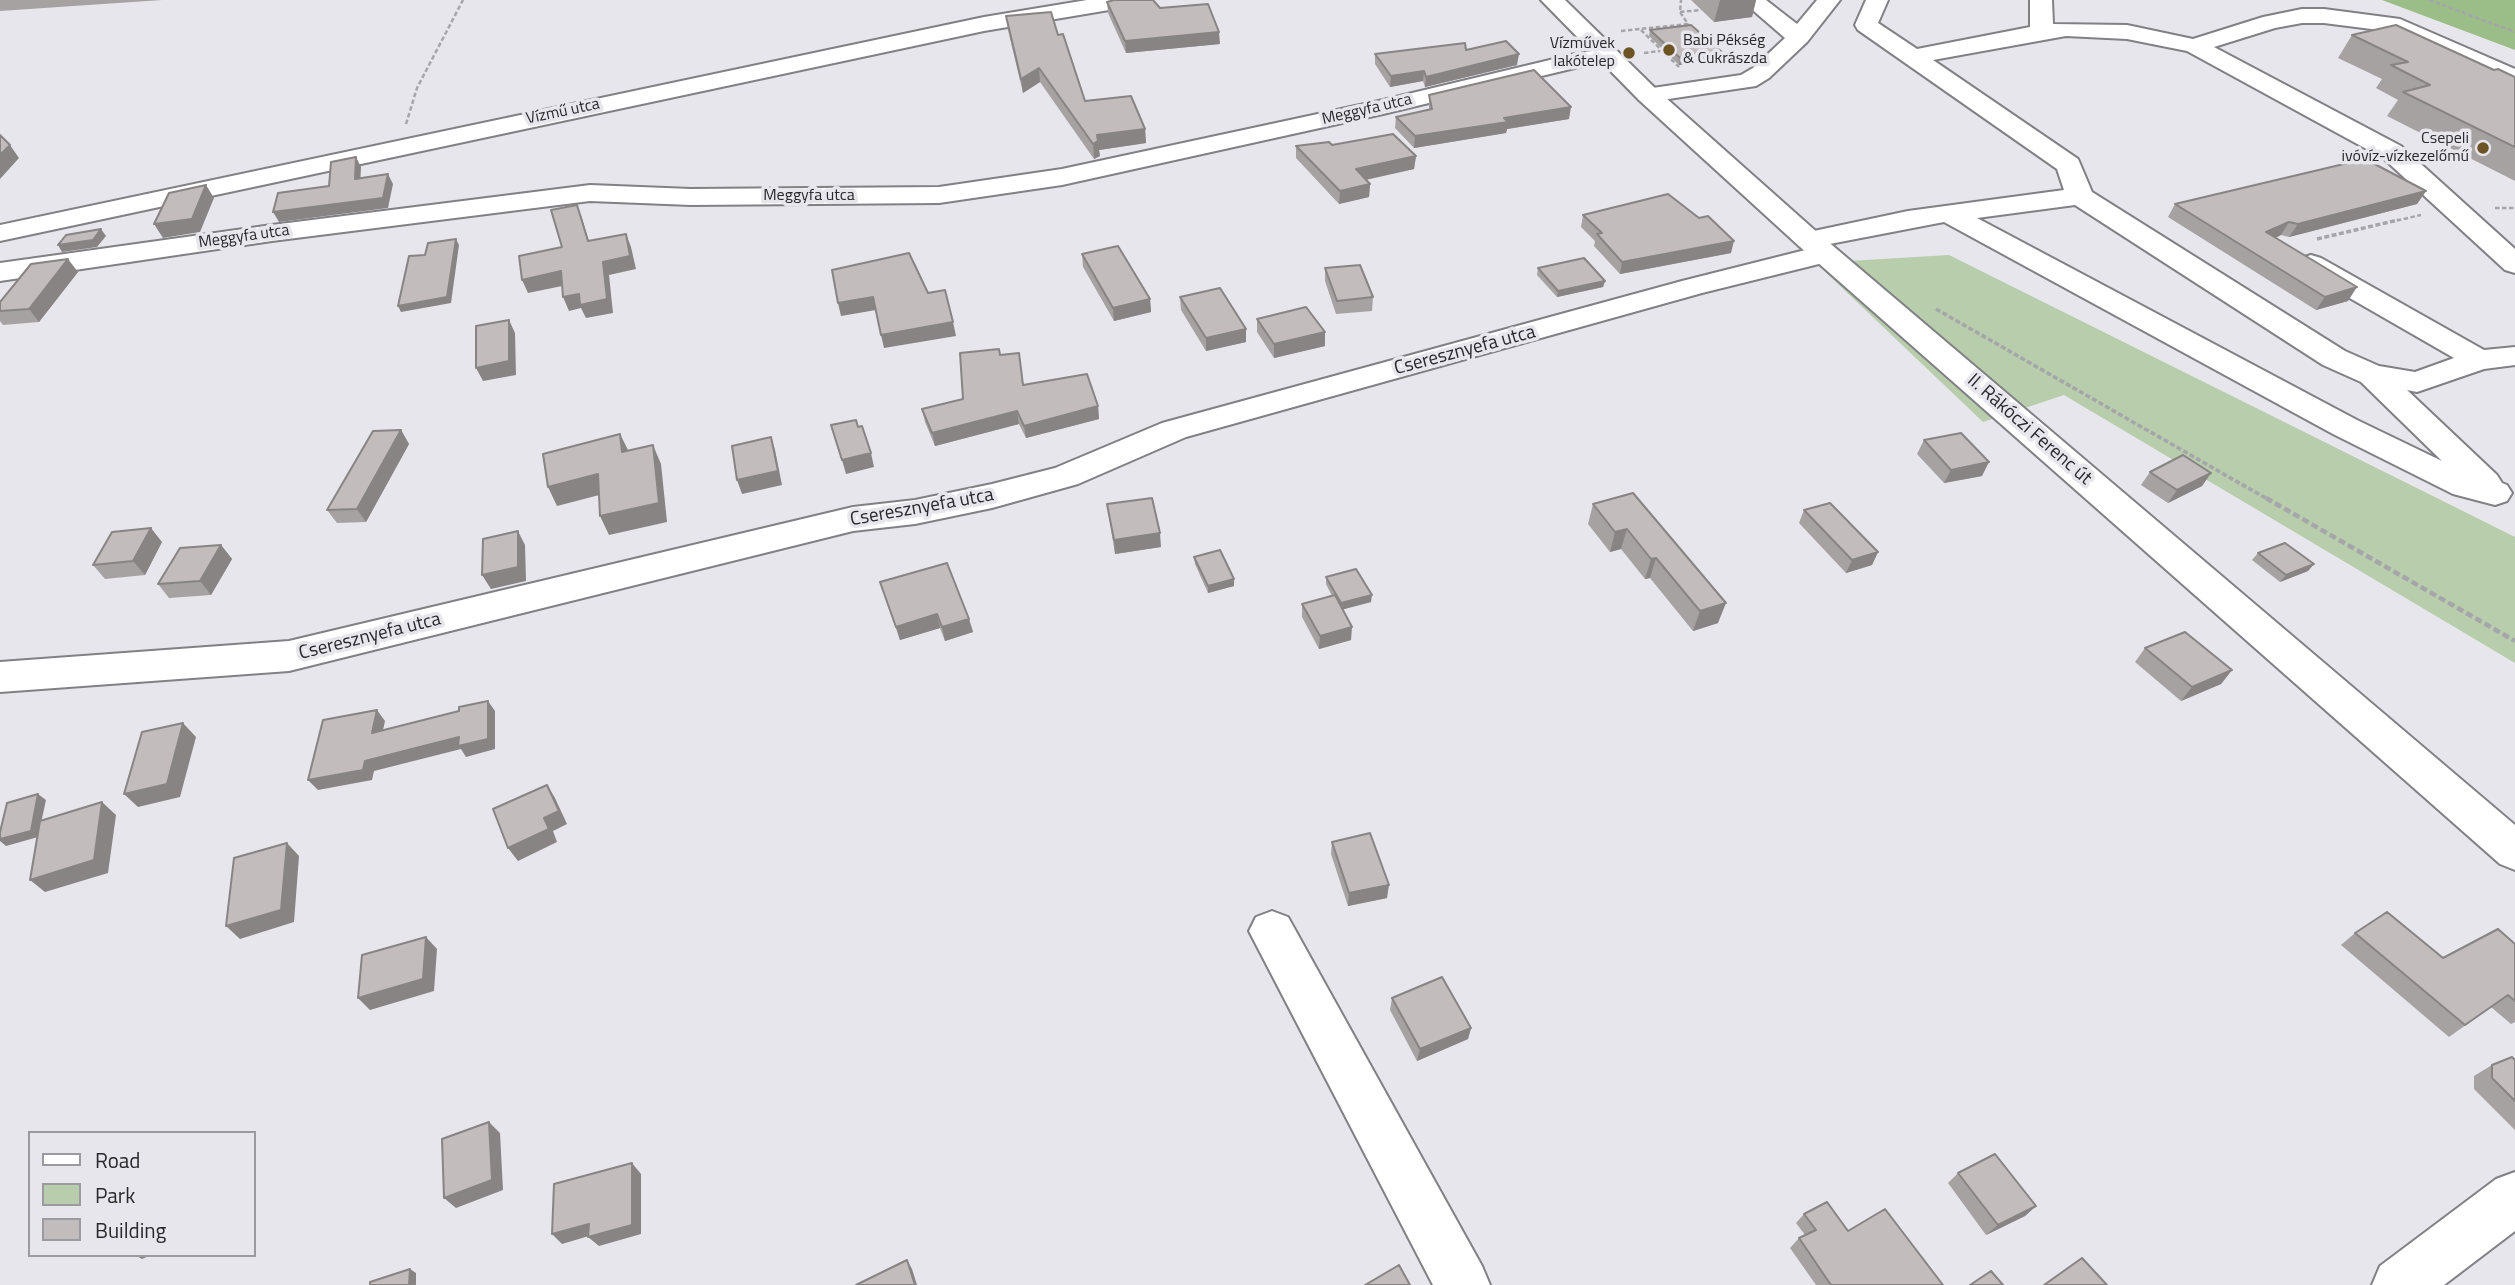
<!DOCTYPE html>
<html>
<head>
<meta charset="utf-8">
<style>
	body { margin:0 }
	#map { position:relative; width:2515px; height:1285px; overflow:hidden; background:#e6e6ec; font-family:"Titillium Web",sans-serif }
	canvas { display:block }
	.legend { position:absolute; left:28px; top:1131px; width:228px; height:126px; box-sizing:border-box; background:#e6e6ec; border:2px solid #9a9a9f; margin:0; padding:9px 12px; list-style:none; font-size:21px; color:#29292b }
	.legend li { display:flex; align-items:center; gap:14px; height:35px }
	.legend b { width:35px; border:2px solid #9a9a9f }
</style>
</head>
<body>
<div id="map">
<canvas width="2515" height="1285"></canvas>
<ul class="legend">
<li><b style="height:9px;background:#fff"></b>Road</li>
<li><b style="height:19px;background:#b7cdab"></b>Park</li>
<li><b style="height:19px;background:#c2bcbc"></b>Building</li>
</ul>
</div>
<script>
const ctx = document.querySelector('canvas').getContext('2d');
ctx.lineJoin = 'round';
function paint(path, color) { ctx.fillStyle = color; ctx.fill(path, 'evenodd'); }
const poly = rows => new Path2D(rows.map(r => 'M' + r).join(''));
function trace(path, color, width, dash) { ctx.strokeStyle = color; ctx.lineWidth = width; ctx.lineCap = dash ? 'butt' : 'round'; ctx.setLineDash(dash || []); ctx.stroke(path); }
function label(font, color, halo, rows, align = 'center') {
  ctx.font = font + ' "Titillium Web",sans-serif'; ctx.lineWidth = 7; ctx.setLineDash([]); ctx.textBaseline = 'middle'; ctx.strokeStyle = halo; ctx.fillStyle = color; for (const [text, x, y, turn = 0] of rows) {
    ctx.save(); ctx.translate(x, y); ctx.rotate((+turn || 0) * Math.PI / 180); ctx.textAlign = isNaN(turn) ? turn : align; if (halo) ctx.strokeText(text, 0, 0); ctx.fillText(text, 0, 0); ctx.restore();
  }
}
const green = poly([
	[1949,255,2515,537,2515,663,2064,395,1983,422,1816,263]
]);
const forest = poly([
	[2382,0,2515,0,2515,50]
]);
const pathFar2 = poly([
	[2429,0,2515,32],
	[1680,12,1701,10],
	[1641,30,1679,67],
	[1621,31,1688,24,1680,12,1681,0],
	[1644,53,1660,51],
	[406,124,417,88,463,0],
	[2495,208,2515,208],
	[2390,222,2421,215]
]);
const pathFar1 = poly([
	[2317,239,2398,220],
	[1936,309,2269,500]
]);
const path = poly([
	[2266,498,2515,641]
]);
const minor = poly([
	[1087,0,1138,0,1135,5,1127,7,984,31,0,241,0,225,984,17,1087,0],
	[1741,0,1766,0,1797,24,1817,0,1840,0,1807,42,1769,78,1756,86,1648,102,1639,100,1636,95,1639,90,1741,75,1753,68,1785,38,1741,0],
	[1866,0,1888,0,1878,23,1917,49,2030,27,2030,0,2052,0,2053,24,2127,25,2193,39,2263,17,2302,9,2324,9,2400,19,2515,69,2515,85,2395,32,2324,23,2302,23,2275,28,2214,47,2401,146,2515,249,2515,273,2505,270,2383,158,2187,51,2127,39,2066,36,1933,60,2078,159,2092,192,2345,351,2379,366,2415,372,2454,358,2301,270,2297,264,2301,258,2311,255,2321,258,2484,350,2515,347,2515,365,2484,369,2417,392,2407,390,2497,475,2502,483,2507,485,2512,493,2507,501,2495,505,2453,494,2333,434,1944,222,1809,248,1799,246,1795,240,1799,234,1809,232,1908,211,2064,190,2057,169,1858,30,1855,25,1866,0],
	[2075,205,2323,365,2361,382,2442,461,2357,420,1977,218,2075,205],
	[1608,49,1616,51,1620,56,1616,61,1579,67,1383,114,1062,185,939,203,691,205,590,201,272,241,0,281,0,263,272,225,590,185,691,189,939,187,1062,169,1383,100,1579,53,1608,49],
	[1825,245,1835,248,1839,254,1835,260,1702,293,1186,437,1078,484,992,508,915,524,853,531,289,671,0,692,0,662,289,641,853,507,915,500,992,484,1055,468,1162,423,1682,281,1825,245],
	[1272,911,1288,917,1482,1266,1490,1285,1433,1285,1249,931,1256,917,1272,911],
	[2515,1172,2515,1231,2444,1285,2372,1285,2380,1266,2496,1179,2515,1172]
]);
const major = poly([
	[1541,0,1565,0,1657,90,1819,234,2515,825,2515,870,2500,864,1799,246,1639,100,1541,0]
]);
const wall = poly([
	[0,0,162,0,0,11],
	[1691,0,1756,0,1752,17,1714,22],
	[1107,2,1160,8,1220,44,1126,53,1108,13],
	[1006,16,1058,35,1085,101,1145,129,1146,143,1099,150,1100,156,1094,159,1040,82,1023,93,1008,30],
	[1650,30,1721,59,1679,65,1649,36],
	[2352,35,2494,70,2515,77,2515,181,2387,116,2398,100,2376,88,2382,79,2338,58],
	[1466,50,1517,65,1425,87,1423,81,1390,87,1375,64,1375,54],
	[1429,95,1569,119,1507,129,1506,133,1414,148,1395,128,1396,117,1429,109],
	[1332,145,1416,156,1414,169,1366,180,1370,184,1369,197,1339,204,1296,158,1296,146],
	[2426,191,2417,204,2289,237,2281,235,2276,238,2348,301,2316,310,2168,217,2175,204],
	[1583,215,1699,218,1731,253,1620,274,1594,246,1595,241,1581,227],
	[1082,254,1150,299,1151,312,1114,321,1083,267],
	[1325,268,1373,297,1372,311,1336,314,1325,281],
	[1538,268,1605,281,1603,287,1557,297,1537,275],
	[78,272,39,322,3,325,0,321,0,302],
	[1180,297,1246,329,1246,342,1206,351,1181,310],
	[1257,319,1325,332,1325,346,1274,358,1257,332],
	[1019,353,1023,385,1098,406,1099,419,1026,438,1019,424,935,446,925,422,922,409,963,399,1000,355],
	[401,430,409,444,366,522,337,523,327,510],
	[1924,440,1982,476,1944,483,1917,454],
	[2150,472,2211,473,2202,486,2168,503,2141,485],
	[1633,493,1718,623,1693,631,1650,578,1645,579,1621,549,1610,552,1588,524,1593,504],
	[1107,504,1161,547,1115,554],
	[1804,510,1878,552,1872,565,1846,573,1799,523],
	[162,542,145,575,105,579,93,565],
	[221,545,232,559,211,595,169,598,158,584],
	[2258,553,2314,564,2308,571,2280,582,2252,560],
	[1194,557,1234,586,1208,593,1195,564],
	[1326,577,1371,602,1343,609,1351,640,1319,649,1302,617,1302,604,1332,596,1326,584],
	[880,582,969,619,973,632,945,641,940,628,900,640],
	[2145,648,2232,670,2221,684,2181,701,2135,662],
	[1332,842,1387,898,1348,906,1331,854],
	[2355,933,2443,958,2515,944,2515,1022,2511,1024,2491,1007,2449,1037,2341,945],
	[1392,998,1471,1028,1468,1039,1417,1061,1390,1010],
	[2515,1060,2515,1130,2474,1089,2474,1076,2492,1065],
	[1958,1173,2036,1206,2025,1216,1986,1235,1948,1183],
	[1804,1214,1848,1231,1943,1285,1816,1285,1790,1248,1799,1238,1805,1235,1796,1223]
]);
const shadedWall = poly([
	[1720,0,1756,0,1752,17,1714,22],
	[1219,32,1220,44,1126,53,1125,41],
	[1723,53,1721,59,1679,65,1680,58],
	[1519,54,1517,65,1425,87,1426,77],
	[1039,68,1040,82,1023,93,1021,79],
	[1424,71,1423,81,1390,87,1391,76],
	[1571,107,1569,119,1507,129,1506,133,1414,148,1415,136,1504,118],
	[1145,129,1146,143,1099,150,1100,156,1094,159,1093,144,1097,135],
	[10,145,19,158,0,179,0,155],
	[1416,156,1414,169,1355,182,1356,169],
	[356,157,361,167,360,188,355,179],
	[388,174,393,184,388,208,279,222,273,212],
	[1370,184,1369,197,1339,204,1340,191],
	[206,185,214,198,200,232,163,238,154,224],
	[2426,191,2417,204,2289,237,2298,224],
	[577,205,582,218,593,255,588,241],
	[2289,222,2281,235,2258,245,2266,232],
	[101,229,106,236,97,247,62,252,58,245],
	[626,234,631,247,636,269,609,275,613,313,586,318,581,308,569,311,563,297,603,262],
	[456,239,459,245,451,303,401,312,398,306],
	[1734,241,1731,253,1620,274,1622,262],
	[68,259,78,272,39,322,29,309],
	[561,271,567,285,528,293,522,280],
	[1605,281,1603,287,1557,297,1558,291],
	[2357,287,2348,301,2316,310,2325,297],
	[873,297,876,310,841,316,838,303],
	[1150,299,1151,312,1114,321,1113,308],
	[509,320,515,333,516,375,483,381,476,368],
	[953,322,956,336,884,348,881,335],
	[1246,329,1246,342,1206,351,1206,338],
	[1325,332,1325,346,1274,358,1274,344],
	[1098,406,1099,419,1026,438,1024,426],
	[1017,411,1019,424,935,446,932,433],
	[401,430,409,444,366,522,357,509],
	[620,434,629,452,622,452],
	[771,437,775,450,782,485,742,494,737,480],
	[653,445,661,464,667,522,609,535,600,516],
	[871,453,874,467,846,474,842,460],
	[1989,462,1982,476,1944,483,1951,470],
	[2211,473,2202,486,2168,503,2177,490],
	[598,474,607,493,557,506,548,487],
	[151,528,162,542,145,575,133,561],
	[1627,529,1621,549,1610,552,1615,532],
	[518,531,525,545,526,581,491,589,482,575],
	[1160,533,1161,547,1115,554,1114,540],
	[221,545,232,559,211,595,200,581],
	[1878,552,1872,565,1846,573,1852,560],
	[1656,558,1650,578,1645,579,1651,559],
	[2314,564,2308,571,2280,582,2286,575],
	[1234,579,1234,586,1208,593,1208,586],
	[1372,595,1371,602,1341,610,1341,603],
	[1726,603,1718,623,1693,631,1700,611],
	[937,614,940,628,900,640,896,627],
	[969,619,973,632,945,641,942,627],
	[1352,627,1351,640,1319,649,1320,636],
	[2232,670,2221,684,2181,701,2192,687],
	[488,701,495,711,495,749,466,757,461,749,374,771,372,780,318,790,308,780,365,761],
	[377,710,385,721,380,744,372,733],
	[183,723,196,737,180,797,138,807,124,794],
	[547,785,555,798,567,824,553,831,557,842,518,861,508,848,544,818],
	[38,794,46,800,38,837,6,846,0,841,0,839],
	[102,802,116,815,108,873,45,892,30,880],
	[287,843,299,856,294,922,240,939,226,926],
	[1389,885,1387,898,1348,906,1349,893],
	[426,937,437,949,434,991,370,1010,358,998],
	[1471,1028,1468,1039,1417,1061,1420,1049],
	[489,1122,500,1133,503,1190,456,1208,444,1198],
	[632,1163,641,1174,641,1234,599,1246,588,1237],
	[2036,1206,2025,1216,1986,1235,1998,1225],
	[589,1224,599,1233,562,1244,552,1234],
	[135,1255,151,1255,142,1259],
	[907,1260,912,1269,917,1285,915,1285],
	[410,1269,416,1273,416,1285,409,1285]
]);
const building = poly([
	[1114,0,1153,0,1160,8,1208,4,1219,32,1125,41,1107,2,1114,0],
	[1051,12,1058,35,1063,34,1085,101,1131,96,1145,129,1097,135,1098,141,1093,144,1039,68,1021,79,1006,16,1051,12],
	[1691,25,1723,53,1680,58,1650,30,1691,25],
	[2396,25,2494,70,2498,69,2515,77,2515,147,2403,92,2430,85,2391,65,2408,62,2352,35,2396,25],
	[1506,41,1519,54,1426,77,1424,71,1391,76,1375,54,1465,43,1466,50,1506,41],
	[1534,70,1571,107,1504,118,1508,122,1415,136,1396,117,1432,109,1429,95,1534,70],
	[1393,134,1416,156,1356,169,1370,184,1340,191,1296,146,1329,142,1332,145,1393,134],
	[0,135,10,145,0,155,0,135],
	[356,157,355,179,388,174,383,198,273,212,278,193,329,186,331,162,356,157],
	[2365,159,2426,191,2298,224,2289,222,2266,232,2357,287,2325,297,2175,204,2365,159],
	[206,185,192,219,154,224,169,193,206,185],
	[1668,194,1699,218,1708,216,1734,241,1622,262,1597,234,1602,233,1583,215,1668,194],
	[577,205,588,241,626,234,630,256,603,262,607,299,580,305,579,294,563,297,561,271,522,280,519,256,562,247,551,210,577,205],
	[101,229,93,240,58,245,66,235,101,229],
	[456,239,447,297,398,306,409,256,425,255,428,243,456,239],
	[1118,246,1150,299,1113,308,1082,254,1118,246],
	[909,253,928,293,945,290,953,322,881,335,873,297,838,303,832,270,909,253],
	[1584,258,1605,281,1558,291,1538,268,1584,258],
	[68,259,29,309,0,311,0,302,31,264,68,259],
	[1360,265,1373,297,1337,301,1325,268,1360,265],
	[1220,288,1246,329,1206,338,1180,297,1220,288],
	[1306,307,1325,332,1274,344,1257,319,1306,307],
	[509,320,509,361,476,368,476,326,509,320],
	[999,349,1000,355,1019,353,1023,385,1087,374,1098,406,1024,426,1017,411,932,433,922,409,963,399,960,353,999,349],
	[856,420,858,427,862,426,871,453,842,460,831,425,856,420],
	[401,430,357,509,327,510,373,431,401,430],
	[1961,433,1989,462,1951,470,1924,440,1961,433],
	[620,434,622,452,653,445,659,503,600,516,598,474,548,487,543,454,620,434],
	[771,437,778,471,737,480,732,446,771,437],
	[2183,455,2211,473,2177,490,2150,472,2183,455],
	[1633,493,1726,603,1700,611,1656,558,1651,559,1627,529,1615,532,1593,504,1633,493],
	[1152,498,1160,533,1114,540,1107,504,1152,498],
	[1830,503,1878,552,1852,560,1804,510,1830,503],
	[151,528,133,561,93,565,112,532,151,528],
	[518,531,518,567,482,575,483,539,518,531],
	[2285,543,2314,564,2286,575,2258,553,2285,543],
	[221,545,200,581,158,584,180,548,221,545],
	[1220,550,1234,579,1208,586,1194,557,1220,550],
	[947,563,969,619,942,627,937,614,896,627,880,582,947,563],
	[1356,569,1372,595,1341,603,1326,577,1356,569],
	[1335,595,1352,627,1320,636,1302,604,1335,595],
	[2185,632,2232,670,2192,687,2145,648,2185,632],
	[488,701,488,739,458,746,459,737,365,761,363,770,308,780,323,720,377,710,372,733,459,711,459,707,488,701],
	[183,723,167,784,124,794,142,732,183,723],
	[547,785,559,811,544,818,549,829,508,848,493,809,547,785],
	[38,794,31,831,0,839,0,832,7,803,38,794],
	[102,802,94,860,30,880,40,821,102,802],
	[1370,833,1389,885,1349,893,1332,842,1370,833],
	[287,843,281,910,226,926,234,858,287,843],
	[2387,912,2443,958,2498,929,2515,944,2515,1001,2508,995,2465,1025,2355,933,2387,912],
	[426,937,423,979,358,998,362,955,426,937],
	[1442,977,1471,1028,1420,1049,1392,998,1442,977],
	[2512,1057,2515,1060,2515,1101,2492,1078,2492,1065,2512,1057],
	[489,1122,492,1180,444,1198,442,1139,489,1122],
	[1995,1154,2036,1206,1998,1225,1958,1173,1995,1154],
	[632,1163,632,1225,588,1237,589,1224,552,1234,554,1184,632,1163],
	[1827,1202,1848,1231,1885,1209,1943,1285,1831,1285,1799,1238,1816,1230,1804,1214,1827,1202],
	[2082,1258,2107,1285,2044,1285,2082,1258],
	[907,1260,915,1285,856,1285,907,1260],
	[1399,1265,1410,1285,1365,1285,1399,1265],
	[410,1269,409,1285,370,1285,370,1282,410,1269],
	[1991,1271,2003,1285,1970,1285,1991,1271]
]);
const markers = [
	[1669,50,7,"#6c5424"],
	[1629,53,7,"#6c5424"],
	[2483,148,7,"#6c5424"]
];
const farPoinames = [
	["Babi Pékség",1683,41,"left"],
	["& Cukrászda",1683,59,"left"],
	["Vízművek",1615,44],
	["lakótelep",1615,62],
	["Csepeli",2469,139],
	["ivóvíz-vízkezelőmű",2469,157]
];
const farStreetnames = [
	["Meggyfa utca",1367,110,-13],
	["Vízmű utca",563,112,-12],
	["Meggyfa utca",809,196],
	["Meggyfa utca",244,237,-8]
];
const streetNames = [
	["Cseresznyefa utca",1465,351,-15],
	["II. Rákóczi Ferenc út",2029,430,41],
	["Cseresznyefa utca",922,508,-10],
	["Cseresznyefa utca",370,637,-14]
];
paint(green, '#b7cdab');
paint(forest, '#9bbd87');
trace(minor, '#808085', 4);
trace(major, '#808085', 4);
trace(pathFar2, '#a5a5aa', 2.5, [4.5, 2.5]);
trace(pathFar1, '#a5a5aa', 3.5, [5, 2.5]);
trace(path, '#a5a5aa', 4.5, [7, 3.5]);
paint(minor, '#fff');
paint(major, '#fff');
paint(wall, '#a7a2a2');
paint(shadedWall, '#888484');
paint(building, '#c2bcbc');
trace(building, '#888484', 2);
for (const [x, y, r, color] of markers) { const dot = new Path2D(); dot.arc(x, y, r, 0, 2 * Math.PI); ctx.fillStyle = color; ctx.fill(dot); trace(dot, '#e6e6ec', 2.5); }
label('16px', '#29292b', '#e6e6ec', farPoinames, 'right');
label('16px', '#29292b', '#e6e6ec', farStreetnames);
label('19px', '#29292b', '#e6e6ec', streetNames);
</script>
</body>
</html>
